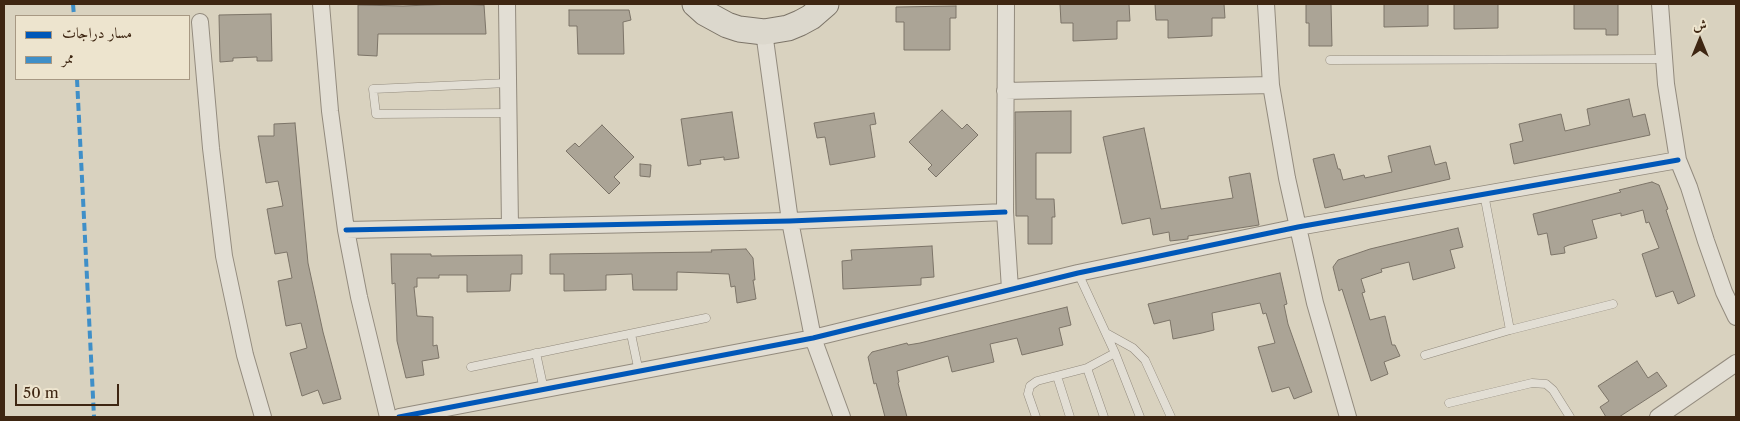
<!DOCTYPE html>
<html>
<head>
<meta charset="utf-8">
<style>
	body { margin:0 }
	#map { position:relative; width:1740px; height:421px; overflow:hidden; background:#d9d2bf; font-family:"Libre Caslon Text",Amiri,serif }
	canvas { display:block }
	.frame { position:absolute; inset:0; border:5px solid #3e2612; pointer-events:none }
	.legend { position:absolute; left:15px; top:15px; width:175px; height:65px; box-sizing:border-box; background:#ede4ce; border:1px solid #a79883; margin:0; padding:6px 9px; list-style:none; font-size:15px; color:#3e2612 }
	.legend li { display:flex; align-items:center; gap:10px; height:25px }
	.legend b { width:25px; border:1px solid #a79883 }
	.north { position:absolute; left:1675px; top:15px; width:50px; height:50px; -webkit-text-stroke:4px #ede4ce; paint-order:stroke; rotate:0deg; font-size:14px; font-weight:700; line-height:20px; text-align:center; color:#3e2612 }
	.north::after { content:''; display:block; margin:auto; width:18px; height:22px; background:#3e2612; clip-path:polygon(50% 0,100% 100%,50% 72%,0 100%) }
	.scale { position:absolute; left:15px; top:384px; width:104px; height:22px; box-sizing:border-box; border:2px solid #3e2612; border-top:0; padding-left:6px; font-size:15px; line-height:18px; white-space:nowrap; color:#3e2612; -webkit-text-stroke:4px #ede4ce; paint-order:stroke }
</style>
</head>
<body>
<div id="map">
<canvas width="1740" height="421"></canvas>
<div class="frame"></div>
<ul class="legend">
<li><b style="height:6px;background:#0057b8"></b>مسار دراجات</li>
<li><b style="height:6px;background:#3f8fc8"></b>ممر</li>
</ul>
<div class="north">ش</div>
<div class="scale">50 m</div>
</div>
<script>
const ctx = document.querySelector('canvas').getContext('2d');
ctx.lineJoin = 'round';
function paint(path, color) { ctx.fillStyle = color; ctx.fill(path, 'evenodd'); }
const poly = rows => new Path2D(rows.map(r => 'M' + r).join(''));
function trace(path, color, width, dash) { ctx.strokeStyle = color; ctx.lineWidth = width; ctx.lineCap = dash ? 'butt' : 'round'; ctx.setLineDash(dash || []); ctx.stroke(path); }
const building = poly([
	[455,4,484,5,486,34,378,34,377,56,358,55,358,5,403,6,455,4],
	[1060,4,1129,4,1130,21,1117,21,1117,39,1073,41,1073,23,1061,23,1060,4],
	[1155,4,1224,4,1225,18,1212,18,1212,36,1168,38,1168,20,1156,20,1155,4],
	[1306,4,1331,4,1332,46,1309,46,1309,23,1306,23,1306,4],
	[1384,4,1428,4,1428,26,1384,27,1384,4],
	[1454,4,1498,4,1498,28,1454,29,1454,4],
	[1574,4,1618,4,1618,35,1606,35,1606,29,1574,29,1574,4],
	[956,6,956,18,950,18,950,50,904,50,904,22,896,22,896,7,956,6],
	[569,10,629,10,631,20,623,22,624,54,578,54,577,26,569,26,569,10],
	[271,14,272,61,257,61,257,57,233,58,233,61,220,62,219,15,271,14],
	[1629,99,1633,117,1645,114,1650,135,1514,164,1510,144,1523,141,1519,124,1561,114,1565,131,1590,125,1587,109,1629,99],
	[942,110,962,129,967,124,978,135,936,177,928,169,932,165,909,142,942,110],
	[1071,111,1071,153,1036,153,1036,199,1054,199,1055,217,1052,217,1052,244,1028,244,1028,216,1016,216,1015,112,1071,111],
	[732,112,739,158,724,160,724,157,700,160,701,164,688,166,681,119,732,112],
	[874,113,876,124,870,125,875,157,830,165,825,137,817,138,814,123,874,113],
	[295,123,308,263,323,332,341,399,323,404,318,390,302,396,290,353,307,348,301,323,286,326,278,281,292,278,287,252,275,254,267,209,283,206,278,181,266,183,258,136,274,136,274,124,295,123],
	[602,125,634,157,614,177,620,183,609,194,566,151,575,143,579,147,602,125],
	[1144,128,1161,209,1233,198,1229,177,1250,173,1259,225,1188,236,1188,239,1170,241,1169,232,1153,235,1150,218,1122,224,1103,137,1144,128],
	[1430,146,1435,165,1446,162,1450,179,1325,208,1313,159,1334,154,1338,169,1340,169,1343,180,1364,175,1365,178,1392,172,1388,156,1430,146],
	[640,164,651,165,650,177,640,176,640,164],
	[1652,182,1659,185,1668,209,1666,210,1695,296,1678,304,1673,291,1656,297,1642,254,1659,248,1649,222,1646,223,1643,210,1621,216,1621,213,1592,220,1597,238,1569,245,1564,247,1565,253,1551,255,1547,233,1538,235,1533,214,1621,192,1619,190,1652,182],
	[1458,228,1463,247,1450,250,1455,268,1413,280,1409,262,1381,269,1382,272,1361,279,1365,292,1362,293,1370,320,1385,316,1392,345,1395,345,1400,356,1384,362,1388,374,1371,381,1342,289,1339,291,1333,267,1338,260,1370,249,1458,228],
	[932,246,934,277,921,278,921,285,843,289,842,261,852,260,851,250,932,246],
	[746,249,753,258,755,280,753,280,756,299,737,303,735,286,731,287,729,274,677,272,677,290,633,290,632,274,606,275,606,290,564,291,564,274,550,274,550,254,712,252,711,250,746,249],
	[391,254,431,254,431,256,522,255,522,274,511,274,510,291,467,292,467,275,439,275,439,278,417,278,417,287,414,287,417,316,433,317,433,346,437,345,439,358,422,361,424,375,406,378,397,341,395,283,392,284,391,254],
	[1280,273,1287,304,1284,305,1288,324,1312,392,1294,399,1289,387,1272,392,1258,347,1275,343,1266,313,1263,314,1260,303,1212,313,1214,330,1202,333,1173,339,1170,320,1154,324,1148,304,1280,273],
	[1067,307,1071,325,1059,328,1063,345,1022,355,1017,338,990,344,994,362,952,372,948,356,897,371,899,382,898,383,907,417,885,417,876,383,874,384,868,357,872,352,907,343,908,345,920,343,1067,307],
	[1637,361,1648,378,1657,372,1667,386,1619,417,1606,417,1600,407,1609,401,1598,386,1637,361]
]);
const lane = poly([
	[1330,60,1664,59],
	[508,83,373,89,376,114,509,113],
	[1484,194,1510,330],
	[1078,273,1115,353,1140,417],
	[1106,333,1133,348,1145,360,1171,417],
	[631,334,639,372],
	[536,353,544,390],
	[1425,355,1510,330,1613,304],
	[471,367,706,318],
	[1087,368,1104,417],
	[1057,376,1070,417],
	[1449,403,1532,383,1546,384,1553,390,1570,417],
	[1036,417,1028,394,1030,386,1037,381,1087,368,1115,353]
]);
const street = poly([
	[321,4,330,111,346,230,359,297,388,417],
	[507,4,510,227],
	[1006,4,1005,212,1010,289],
	[1266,4,1271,85,1287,178,1315,303,1348,417],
	[1660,4,1666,84,1678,160,1689,187,1706,241,1724,292,1736,317],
	[200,22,211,148,224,256,245,355,263,417],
	[764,32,790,221,813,338,842,417],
	[1005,91,1271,85],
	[346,230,790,221,1005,212],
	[399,417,813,338,1078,273,1298,227,1678,160],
	[1658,417,1736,363]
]);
const primary = poly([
	[695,4,705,13,727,25,739,29,764,32,788,28,800,23,811,17,826,4]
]);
const quiet = poly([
	[73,4,74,16],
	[77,79,94,417]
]);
const cycleway = poly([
	[346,230,790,221,1005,212],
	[399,417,813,338,1078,273,1298,227,1678,160]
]);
paint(building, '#aba496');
trace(building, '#7c7468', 1);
trace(lane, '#938b7e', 9);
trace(street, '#938b7e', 18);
trace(primary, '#7c7468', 27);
trace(lane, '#e2ded4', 8);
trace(street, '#e2ded4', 16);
trace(primary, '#dcd8cd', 25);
trace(quiet, '#3f8fc8', 4, [8, 4]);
trace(cycleway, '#0057b8', 5);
</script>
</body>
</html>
